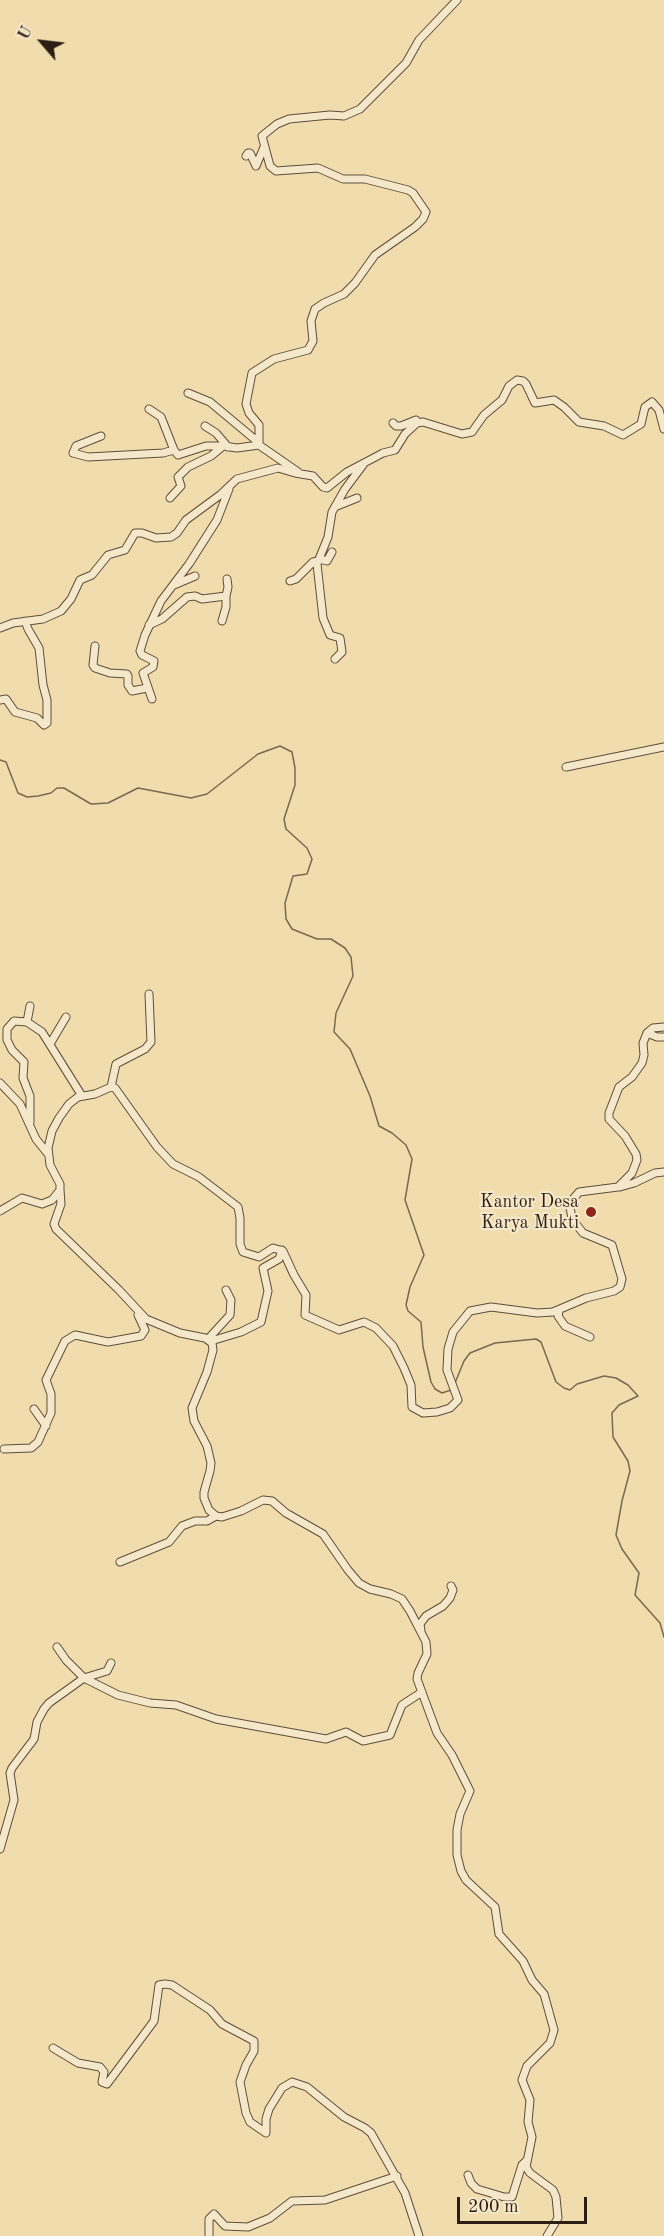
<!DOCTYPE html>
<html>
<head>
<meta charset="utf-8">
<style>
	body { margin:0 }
	#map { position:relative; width:664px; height:2236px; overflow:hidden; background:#f0dcad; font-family:"Old Standard TT",serif }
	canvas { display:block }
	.north { position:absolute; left:12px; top:12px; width:60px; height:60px; -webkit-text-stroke:4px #f5e8ca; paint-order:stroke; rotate:298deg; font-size:16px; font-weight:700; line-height:24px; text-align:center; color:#2d1e14 }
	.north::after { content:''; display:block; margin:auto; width:21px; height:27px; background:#2d1e14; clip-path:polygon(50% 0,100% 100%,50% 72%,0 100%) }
	.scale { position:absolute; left:457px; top:2197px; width:130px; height:27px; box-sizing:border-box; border:3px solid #2d1e14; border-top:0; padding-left:8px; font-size:18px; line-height:21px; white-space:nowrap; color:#2d1e14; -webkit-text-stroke:4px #f5e8ca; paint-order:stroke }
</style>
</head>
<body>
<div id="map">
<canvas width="664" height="2236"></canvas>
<div class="north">U</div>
<div class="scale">200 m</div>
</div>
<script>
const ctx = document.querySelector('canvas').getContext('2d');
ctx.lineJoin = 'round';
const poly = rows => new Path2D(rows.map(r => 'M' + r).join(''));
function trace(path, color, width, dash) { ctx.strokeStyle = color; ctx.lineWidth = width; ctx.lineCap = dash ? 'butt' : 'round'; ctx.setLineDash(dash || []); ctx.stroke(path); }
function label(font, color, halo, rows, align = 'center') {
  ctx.font = font + ' "Old Standard TT",serif'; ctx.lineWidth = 4.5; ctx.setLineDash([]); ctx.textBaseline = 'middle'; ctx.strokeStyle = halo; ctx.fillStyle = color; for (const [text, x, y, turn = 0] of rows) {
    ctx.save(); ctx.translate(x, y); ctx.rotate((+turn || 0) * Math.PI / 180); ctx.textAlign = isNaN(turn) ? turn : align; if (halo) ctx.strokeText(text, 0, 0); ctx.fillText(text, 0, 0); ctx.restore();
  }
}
const stream = poly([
	[0,760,6,762,18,793,27,797,38,796,51,793,57,788,64,788,91,804,108,803,138,788,191,798,207,794,258,754,280,746,292,752,295,768,295,785,284,819,286,829,307,848,312,859,307,874,293,876,285,903,286,919,292,929,317,939,331,939,345,948,351,957,353,976,336,1013,334,1032,350,1049,370,1096,379,1126,392,1133,406,1145,412,1159,405,1200,424,1255,410,1287,406,1305,408,1311,421,1322,423,1347,431,1382,435,1389,442,1393,451,1390],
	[455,1383,464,1361,470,1353,495,1343,536,1339,541,1342,556,1382,564,1388,570,1390,577,1384,604,1376,616,1378,628,1385,638,1396,619,1405,612,1413,613,1437,628,1461,630,1471,622,1501,616,1535,622,1549,639,1573,635,1595,660,1623,664,1637]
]);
const minor = poly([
	[246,156,248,153,250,153,256,166,264,147],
	[188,393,210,402,258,442],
	[149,409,161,417,174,450],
	[393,423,396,426,401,426,416,420],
	[205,426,216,433,228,447],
	[101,436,76,446,73,453,88,457,163,453,174,450,178,455,206,446,224,446,237,448,259,445,298,472],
	[259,445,259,425,249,413,246,404,252,373,274,359,308,350,313,341,311,321,315,309,324,303,344,294,355,283,375,255,415,227,423,219,426,212,413,193,408,190,365,179,343,179,318,168,276,171,270,166,262,136,277,124,289,119,330,115,344,116,360,109,406,63,419,40,457,0],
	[170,498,181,486,178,477,188,467,211,456,222,447],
	[337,506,357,498],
	[319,559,327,561,332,552],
	[290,581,296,579,313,562,318,561],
	[174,585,195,576],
	[222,621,226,607,226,596],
	[149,625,162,619,187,597,195,596,202,599,226,596,228,587,227,579],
	[0,628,13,623,43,619,61,611,71,599,80,580,92,575,108,555,125,550,135,533,142,533,156,538,171,537,177,533,186,520,220,495,237,479,278,468,295,473,313,476,323,487,327,488,347,472,383,453,395,450,405,434,417,423,423,422,462,434,472,432,484,415,502,400,509,386,517,380,523,381,526,384,535,403,554,400,564,407,579,422,604,426,623,435,641,424,645,407,652,402,659,410,664,429],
	[95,646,93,665,95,668,110,673,127,674,128,676,128,685,132,691,147,688],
	[335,659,342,652,340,638,330,635,323,618,317,564,328,537,332,512,345,489,363,465],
	[152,699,143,673,153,667,154,661,142,655,140,651,145,635,161,601,189,564,217,520,229,489],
	[0,700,6,699,15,712,37,718,44,725,47,723,47,700,43,685,39,648,28,629,25,621],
	[566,767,664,747],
	[27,1022,30,1006],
	[647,1033,657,1037,664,1037],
	[50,1044,66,1017],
	[0,1083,20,1104,36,1139,48,1154],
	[111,1087,116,1064,145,1049,151,1042,149,994],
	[30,1122,30,1096,23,1078,24,1062,12,1050,7,1040,7,1029,14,1021,27,1022,42,1032,82,1096],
	[620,1187,634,1183,655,1173,664,1172],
	[60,1190,61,1204,54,1224,56,1229,119,1290,146,1319,180,1333,205,1338,212,1343,213,1350,207,1372,192,1408,194,1421,207,1446,211,1463,210,1471,204,1492,204,1498,209,1510,216,1516,222,1517,241,1511,263,1500,272,1501,286,1513,323,1534,348,1570,359,1583,370,1589,391,1594,402,1599,410,1611,426,1642,427,1654,418,1673,417,1679,437,1733,452,1755,470,1791,460,1814,457,1830,457,1855,461,1871,466,1880,495,1907,499,1934,523,1961,532,1980,544,1994,554,2030,550,2043,527,2066,522,2080,530,2100,528,2122,532,2137,526,2167,530,2173,553,2190,556,2197,558,2218,547,2236],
	[0,1211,22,1198,42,1204,52,1200,60,1190,60,1184,50,1165,48,1148,52,1131,59,1118,69,1104,78,1097,95,1094,111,1087,115,1088,157,1147,173,1164,199,1177,238,1207,240,1218,240,1244,243,1252,259,1257,273,1248,283,1251,294,1275,306,1295,305,1315,339,1330,364,1322,376,1328,393,1346,404,1368,411,1385,412,1407,423,1413,437,1412,450,1408,458,1400,447,1370,448,1349,453,1332,470,1311,491,1307,537,1313,553,1312,586,1298,614,1291,620,1287,622,1279,612,1245,583,1233,572,1219,570,1207,573,1199,579,1192,618,1187,632,1173,637,1160,636,1154,625,1136,609,1119,609,1113,619,1087,632,1077,642,1063,644,1055,643,1043,647,1033,653,1028,664,1027],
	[559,1311,558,1316,565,1326,590,1337],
	[208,1339,230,1315,231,1300,226,1290],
	[211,1341,241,1332,261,1322,268,1291,263,1268,279,1259,282,1250],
	[34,1409,46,1426],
	[4,1449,31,1448,38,1442,51,1413,51,1394,46,1380,65,1341,75,1335,108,1342,141,1336,145,1330,138,1315],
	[120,1562,169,1542,182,1526,195,1521,207,1521,216,1516],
	[421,1631,420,1624,426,1616,443,1606,450,1598,453,1590,451,1586],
	[57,1647,66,1660,84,1678,107,1671,111,1663],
	[0,1849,14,1800,10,1773,12,1768,34,1739,37,1722,44,1709,49,1703,84,1678,118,1695,150,1703,176,1705,216,1719,326,1739,346,1732,363,1741,390,1735,402,1705,422,1692],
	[53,2048,78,2063,100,2067,104,2072,102,2082,107,2084,154,2021,159,1985,165,1984,172,1985,210,2010,222,2024,254,2041,254,2051,246,2065,240,2082,246,2113,250,2122,266,2133,266,2119,269,2109,282,2088,292,2082,307,2087,344,2117,365,2128,371,2133,405,2193,419,2236],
	[468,2175,471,2183,477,2189,504,2197,512,2197,522,2165,526,2161],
	[209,2236,209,2219,214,2214,225,2226,248,2227,270,2218,292,2201,325,2200,397,2176]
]);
const markers = [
	[591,1212,6,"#8f2418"]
];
const poiNames = [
	["Kantor Desa",579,1202],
	["Karya Mukti",579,1223]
];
trace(stream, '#7a6951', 1.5);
trace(minor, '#5e4e3a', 9);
trace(minor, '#f5e8ca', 7);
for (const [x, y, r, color] of markers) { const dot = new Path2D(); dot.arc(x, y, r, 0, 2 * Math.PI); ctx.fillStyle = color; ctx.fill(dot); trace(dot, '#f5e8ca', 2); }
label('18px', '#2d1e14', '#f5e8ca', poiNames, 'right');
</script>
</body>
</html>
